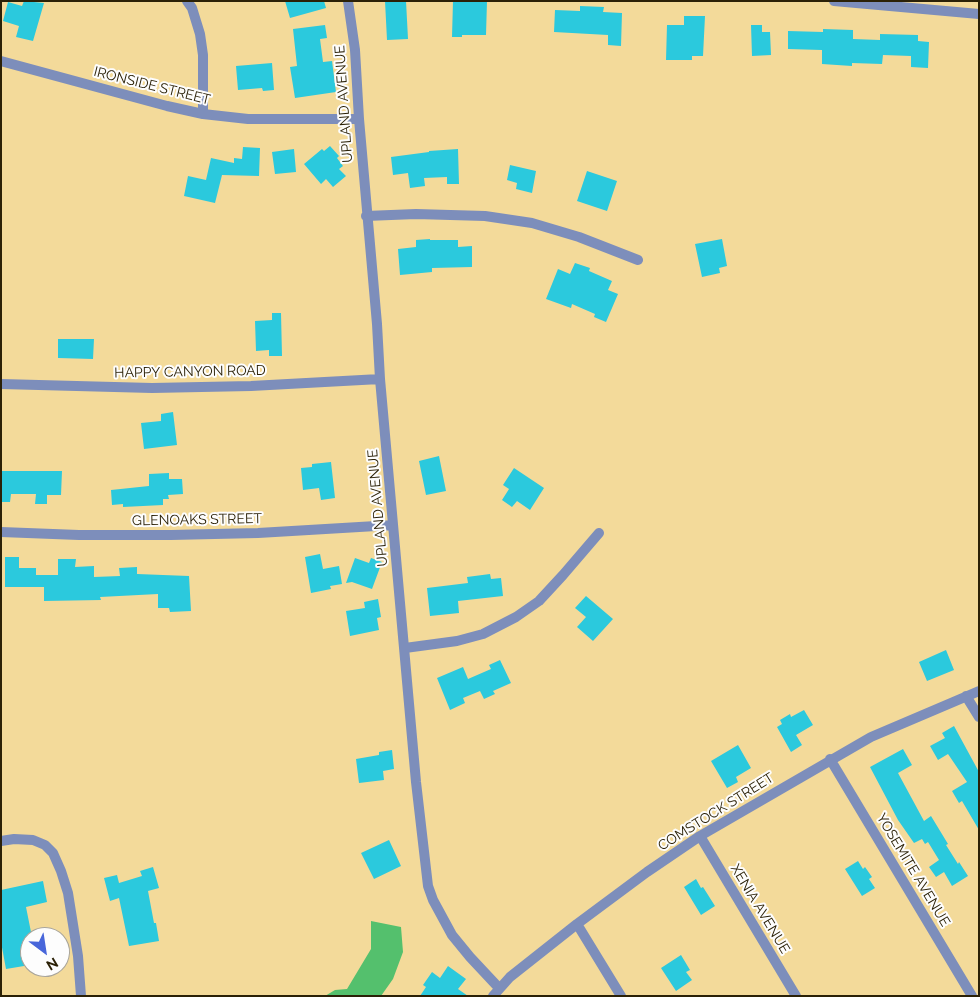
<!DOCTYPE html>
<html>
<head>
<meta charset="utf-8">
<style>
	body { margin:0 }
	#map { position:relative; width:980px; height:997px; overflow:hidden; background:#f3da9a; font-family:Raleway,sans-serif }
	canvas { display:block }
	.frame { position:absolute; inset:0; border:2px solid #2b2107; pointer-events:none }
	.north { position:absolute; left:20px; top:927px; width:50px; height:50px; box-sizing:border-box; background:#fdfdfd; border:1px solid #a9a59b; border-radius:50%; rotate:149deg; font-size:14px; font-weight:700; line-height:20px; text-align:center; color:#2b2107 }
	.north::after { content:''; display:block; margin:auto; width:18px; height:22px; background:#4866da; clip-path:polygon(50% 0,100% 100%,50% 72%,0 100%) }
</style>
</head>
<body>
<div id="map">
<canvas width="980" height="997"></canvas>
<div class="frame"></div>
<div class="north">N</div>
</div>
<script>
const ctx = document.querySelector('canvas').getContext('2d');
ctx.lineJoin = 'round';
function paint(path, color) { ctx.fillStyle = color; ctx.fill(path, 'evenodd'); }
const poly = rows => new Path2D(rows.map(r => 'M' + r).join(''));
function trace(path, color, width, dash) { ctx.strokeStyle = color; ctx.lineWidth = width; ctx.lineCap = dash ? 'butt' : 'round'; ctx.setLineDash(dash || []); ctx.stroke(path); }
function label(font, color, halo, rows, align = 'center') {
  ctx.font = font + ' Raleway,sans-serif'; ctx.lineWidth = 4; ctx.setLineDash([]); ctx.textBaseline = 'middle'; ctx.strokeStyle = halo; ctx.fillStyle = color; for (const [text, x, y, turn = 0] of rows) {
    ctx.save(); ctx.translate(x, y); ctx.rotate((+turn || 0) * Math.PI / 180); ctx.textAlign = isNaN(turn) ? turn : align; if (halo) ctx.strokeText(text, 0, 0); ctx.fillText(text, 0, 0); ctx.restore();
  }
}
const water = poly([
	[371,921,401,927,403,952,393,979,381,996,325,996,335,990,347,989,371,949]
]);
const building = poly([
	[24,1,44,3,33,41,16,37,19,26,3,21,8,2,22,6],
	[285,1,324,1,326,8,290,18],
	[385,1,406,1,408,39,387,40],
	[453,1,487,1,486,35,462,35,462,37,452,37],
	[580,6,604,7,603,12,622,13,621,46,608,45,608,35,554,32,555,10,580,11],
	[684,16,705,16,703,56,692,56,692,60,666,60,667,25,684,25],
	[325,25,327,38,320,39,323,62,332,61,336,92,295,98,290,67,297,66,293,29],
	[751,25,762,25,762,32,770,32,771,55,752,56],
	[823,29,853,30,853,39,880,40,880,34,918,35,918,41,929,42,928,68,911,67,911,56,883,55,882,64,852,63,852,66,822,64,822,50,788,49,788,31,823,32],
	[272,63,274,90,263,91,262,88,238,90,236,66],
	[330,146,339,156,337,158,343,166,339,169,346,176,333,187,326,179,321,184,304,164,322,149,324,151],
	[243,147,260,148,259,176,222,175,215,203,184,196,188,176,206,180,211,158,234,163,234,158,242,159],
	[294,149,296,172,275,174,272,152],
	[458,149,459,184,447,184,447,177,424,178,425,186,410,188,408,173,393,175,391,157,429,152,429,151],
	[510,165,536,171,532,193,516,189,517,183,507,180],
	[587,171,617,181,607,211,577,201],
	[430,239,430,240,458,240,458,247,472,246,472,267,432,268,432,272,400,275,398,249,416,247,416,240],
	[722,239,727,266,719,268,720,273,702,277,695,244],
	[575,263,590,268,589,271,612,281,608,290,618,294,606,322,594,317,595,314,572,304,571,308,546,299,558,269,570,274],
	[272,313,281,313,282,356,269,356,269,350,256,351,255,321,272,320],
	[58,339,94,339,93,359,58,358],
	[173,412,177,445,144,449,141,423,161,421,161,414],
	[439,456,446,491,426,495,419,461],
	[331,462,335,498,321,500,319,488,303,490,301,468,312,467,312,464],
	[514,468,544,488,530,510,517,501,512,507,502,500,509,489,503,485],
	[1,471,62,471,61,495,47,495,47,504,35,504,36,494,11,494,10,502,1,502],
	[169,473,169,479,182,479,183,494,168,495,169,499,163,499,163,505,123,507,123,504,112,505,111,490,149,486,149,474],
	[320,554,323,569,339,566,342,584,330,586,331,589,311,593,305,557],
	[5,557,19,557,19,568,36,568,36,575,58,575,58,559,76,559,75,567,94,566,94,577,120,576,119,568,137,567,137,574,189,576,191,611,170,612,169,608,158,608,158,594,100,597,101,600,44,601,44,587,5,587],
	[355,558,369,563,371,558,382,562,372,589,352,582,346,583],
	[490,574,491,579,501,578,503,596,458,601,459,613,430,616,427,588,468,583,467,577],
	[586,596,613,619,593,641,577,627,586,617,575,608],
	[378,599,381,617,377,618,379,630,350,636,346,611,365,608,364,602],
	[946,650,954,670,927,681,919,662],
	[500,660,511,683,493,691,495,694,484,699,480,691,463,698,465,703,450,710,437,678,463,667,468,679,491,669,489,665],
	[804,710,813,725,796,735,802,745,791,752,777,727,782,724,780,720,790,714,791,717],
	[954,726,979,772,979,830,962,801,959,803,952,791,967,782,948,754,938,760,930,746,945,738,942,733],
	[738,745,751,768,736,777,738,782,727,788,711,761],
	[903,749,912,765,898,773,924,821,931,816,948,844,946,845,958,864,959,862,968,876,952,886,944,872,936,877,929,867,939,860,928,842,925,844,922,839,914,843,898,820,870,767],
	[392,750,394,769,383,771,384,780,359,783,356,759,379,755,379,752],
	[389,840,401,866,374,879,361,853],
	[858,861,863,869,865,867,872,877,869,879,875,888,862,896,845,869],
	[153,867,159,888,148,891,154,923,156,923,159,941,129,946,119,898,110,901,104,878,117,875,119,883,142,876,140,871],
	[696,879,701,888,703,887,715,906,701,915,684,887],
	[43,881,47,902,26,907,32,937,30,937,30,965,6,969,1,942,1,890],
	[681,955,690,970,686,972,692,980,676,991,661,968],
	[448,966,466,979,458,989,468,996,420,996,426,987,423,985,432,972,440,978]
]);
const minor = poly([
	[187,1,192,8,200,34,203,55,203,114],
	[348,1,355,50,359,119,377,324,380,379,416,782,428,886,433,900,452,935,470,957,499,988],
	[834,1,979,14],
	[1,61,167,106,203,114,248,119,359,119],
	[366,216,416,214,485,216,532,223,579,237,638,260],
	[1,384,152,388,251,386,380,379],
	[1,532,79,535,171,535,258,533,393,525],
	[405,648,457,641,483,634,516,617,539,601,563,575,599,533],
	[966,696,979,717],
	[830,759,972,996],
	[700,836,796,996],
	[1,841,14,839,33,840,45,845,53,853,61,871,68,893,78,956,81,996],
	[577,924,621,996],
	[493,996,510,977,577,924,647,872,700,836,871,737,979,691]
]);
const streetNames = [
	["IRONSIDE STREET",152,86,14],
	["UPLAND AVENUE",344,104,-94],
	["HAPPY CANYON ROAD",190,372,-1],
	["UPLAND AVENUE",378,508,-95],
	["GLENOAKS STREET",197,520,-1],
	["COMSTOCK STREET",716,812,-32],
	["YOSEMITE AVENUE",913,870,59],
	["XENIA AVENUE",760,909,59]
];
paint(water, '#54c06d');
paint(building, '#2bc9dd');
trace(minor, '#7d8ebb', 10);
label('14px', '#2b2107', '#fdfdfd', streetNames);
</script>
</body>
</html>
